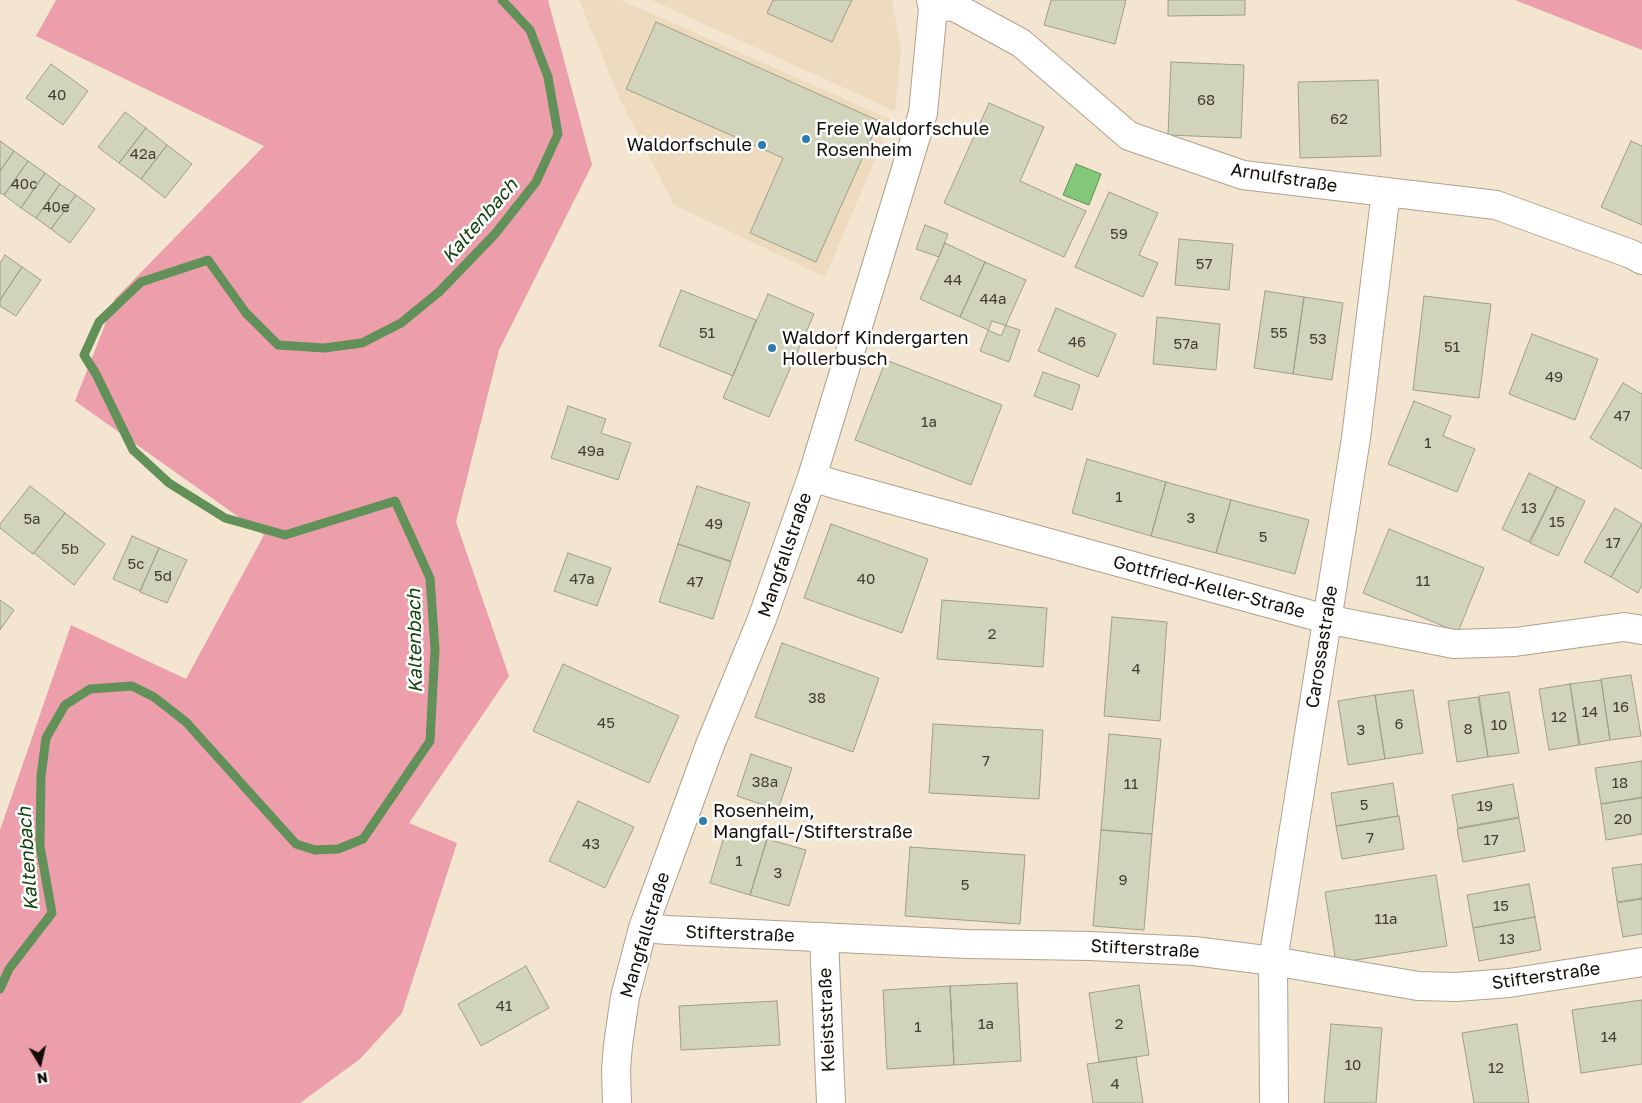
<!DOCTYPE html>
<html>
<head>
<meta charset="utf-8">
<style>
	body { margin:0 }
	#map { position:relative; width:1642px; height:1103px; overflow:hidden; background:#f4e5d1; font-family:"Golos Text",sans-serif }
	canvas { display:block }
	.north { position:absolute; left:15px; top:1038px; width:50px; height:50px; -webkit-text-stroke:4px #fff; paint-order:stroke; rotate:171deg; font-size:14px; font-weight:700; line-height:20px; text-align:center; color:#120d07 }
	.north::after { content:''; display:block; margin:auto; width:18px; height:22px; background:#120d07; clip-path:polygon(50% 0,100% 100%,50% 72%,0 100%) }
</style>
</head>
<body>
<div id="map">
<canvas width="1642" height="1103"></canvas>
<div class="north">N</div>
</div>
<script>
const ctx = document.querySelector('canvas').getContext('2d');
ctx.lineJoin = 'round';
function paint(path, color) { ctx.fillStyle = color; ctx.fill(path, 'evenodd'); }
const poly = rows => new Path2D(rows.map(r => 'M' + r).join(''));
function trace(path, color, width, dash) { ctx.strokeStyle = color; ctx.lineWidth = width; ctx.lineCap = dash ? 'butt' : 'round'; ctx.setLineDash(dash || []); ctx.stroke(path); }
function label(font, color, halo, rows, align = 'center') {
  ctx.font = font + ' "Golos Text",sans-serif'; ctx.lineWidth = 5; ctx.setLineDash([]); ctx.textBaseline = 'middle'; ctx.strokeStyle = halo; ctx.fillStyle = color; for (const [text, x, y, turn = 0] of rows) {
    ctx.save(); ctx.translate(x, y); ctx.rotate((+turn || 0) * Math.PI / 180); ctx.textAlign = isNaN(turn) ? turn : align; if (halo) ctx.strokeText(text, 0, 0); ctx.fillText(text, 0, 0); ctx.restore();
  }
}
const built = poly([
	[579,0,621,0,892,120,825,277,674,205,620,100],
	[651,0,892,0,901,48,895,111]
]);
const green = poly([
	[56,0,548,0,592,165,499,350,456,522,509,676,409,823,457,843,402,1013,360,1059,300,1103,0,1103,0,830,71,625,186,679,264,535,75,401,115,299,264,146,36,36],
	[1515,0,1642,0,1642,50]
]);
const water = poly([
	[1076,164,1101,174,1089,205,1063,195,1076,164]
]);
const stream = poly([
	[0,989,9,969,52,913,40,846,41,776,46,738,65,705,90,689,132,686,154,697,186,722,296,844,315,850,338,849,363,839,430,741,435,649,430,578,395,501,285,535,225,518,169,483,133,450,96,374,84,355,99,322,141,282,208,260,246,313,278,345,324,348,362,343,401,323,439,292,495,234,536,182,558,134,548,77,530,30,502,0]
]);
const building = poly([
	[773,0,852,0,832,42,767,13,773,0],
	[1051,0,1126,0,1115,44,1044,25,1051,0],
	[1168,0,1245,0,1245,15,1168,16,1168,0],
	[656,22,879,121,816,262,750,233,783,158,626,89,656,22],
	[1171,62,1244,65,1241,138,1168,135,1171,62],
	[51,64,88,91,63,125,26,98,51,64],
	[1378,80,1381,156,1300,158,1298,82,1378,80],
	[989,103,1044,127,1020,181,1086,211,1064,257,944,203,989,103],
	[125,112,146,128,119,163,98,147,125,112],
	[146,128,167,145,141,179,119,163,146,128],
	[0,141,14,151,0,171,0,141],
	[1631,141,1642,146,1642,225,1601,207,1631,141],
	[167,145,192,164,165,198,141,179,167,145],
	[14,151,28,161,4,195,0,193,0,171,14,151],
	[28,161,45,173,21,208,4,195,28,161],
	[45,173,60,184,36,218,21,208,45,173],
	[60,184,76,195,51,229,36,218,60,184],
	[1109,192,1158,213,1139,255,1158,263,1143,297,1075,267,1109,192],
	[76,195,95,209,70,243,51,229,76,195],
	[925,225,948,234,939,257,916,249,925,225],
	[1179,239,1233,244,1229,290,1175,285,1179,239],
	[945,243,985,262,960,317,920,299,945,243],
	[5,255,22,267,0,300,0,263,5,255],
	[985,262,1026,280,1001,336,960,317,985,262],
	[22,267,41,280,16,316,0,306,0,300,22,267],
	[681,290,756,320,733,376,659,346,681,290],
	[1265,291,1304,297,1293,374,1254,368,1265,291],
	[768,294,814,314,769,417,723,398,768,294],
	[1424,296,1491,304,1479,398,1413,390,1424,296],
	[1304,297,1343,303,1332,380,1293,374,1304,297],
	[1056,308,1116,334,1098,377,1038,351,1056,308],
	[1157,317,1220,324,1216,370,1153,364,1157,317],
	[992,321,1020,330,1009,362,980,351,992,321],
	[1532,334,1598,359,1575,420,1509,394,1532,334],
	[886,360,1002,405,971,485,855,440,886,360],
	[1043,372,1080,385,1072,410,1034,396,1043,372],
	[1623,383,1642,394,1642,469,1590,438,1623,383],
	[1414,401,1451,416,1443,436,1475,449,1457,492,1388,464,1414,401],
	[568,406,606,419,601,433,631,443,618,480,551,458,568,406],
	[1087,459,1166,482,1151,536,1072,513,1087,459],
	[1529,473,1557,487,1529,542,1502,529,1529,473],
	[1166,482,1231,500,1216,553,1151,536,1166,482],
	[30,486,65,513,33,554,0,528,0,524,30,486],
	[697,486,750,503,731,561,678,544,697,486],
	[1557,487,1585,501,1558,556,1530,543,1557,487],
	[1231,500,1309,520,1295,574,1216,553,1231,500],
	[1615,508,1642,524,1611,577,1584,562,1615,508],
	[65,513,105,544,74,585,34,553,65,513],
	[831,524,928,559,902,633,804,598,831,524],
	[1642,524,1642,585,1638,593,1611,577,1642,524],
	[1389,529,1484,568,1458,632,1363,593,1389,529],
	[132,536,159,548,140,591,113,579,132,536],
	[678,544,731,562,713,619,659,602,678,544],
	[159,548,187,560,167,603,140,592,159,548],
	[568,553,611,568,597,606,554,591,568,553],
	[0,600,14,610,0,630,0,600],
	[942,600,1047,608,1043,667,937,659,942,600],
	[1112,617,1167,622,1160,721,1104,716,1112,617],
	[782,643,879,678,853,752,755,717,782,643],
	[563,664,679,716,649,783,533,731,563,664],
	[1631,675,1641,736,1610,740,1601,679,1631,675],
	[1601,680,1610,740,1580,745,1570,684,1601,680],
	[1570,684,1579,745,1549,750,1539,689,1570,684],
	[1413,690,1423,753,1385,759,1375,695,1413,690],
	[1509,692,1519,753,1488,757,1479,696,1509,692],
	[1375,695,1385,759,1348,765,1338,701,1375,695],
	[1478,697,1488,757,1457,762,1448,701,1478,697],
	[933,724,1043,730,1039,799,929,793,933,724],
	[1109,734,1161,739,1152,834,1101,830,1109,734],
	[751,754,792,768,778,810,737,796,751,754],
	[1642,761,1642,797,1601,804,1595,768,1642,761],
	[1393,783,1398,816,1336,826,1331,793,1393,783],
	[1513,784,1519,817,1458,828,1452,795,1513,784],
	[1642,798,1642,834,1606,840,1601,804,1642,798],
	[578,801,634,827,605,888,549,861,578,801],
	[1399,816,1404,849,1342,859,1336,826,1399,816],
	[1519,818,1525,851,1463,862,1457,829,1519,818],
	[727,827,767,839,750,895,710,883,727,827],
	[1101,830,1152,834,1144,930,1093,926,1101,830],
	[767,839,806,850,789,906,750,895,767,839],
	[910,847,1025,855,1020,924,905,916,910,847],
	[1642,864,1642,898,1617,902,1612,868,1642,864],
	[1436,875,1447,946,1336,963,1325,892,1436,875],
	[1529,884,1535,917,1473,928,1467,895,1529,884],
	[1642,899,1642,934,1623,937,1617,903,1642,899],
	[1535,917,1541,950,1479,961,1473,928,1535,917],
	[526,966,549,1008,481,1046,458,1004,526,966],
	[1017,983,1021,1061,954,1065,950,986,1017,983],
	[1139,985,1149,1055,1099,1062,1089,993,1139,985],
	[950,986,954,1065,887,1069,883,990,950,986],
	[1642,1000,1642,1064,1581,1073,1572,1010,1642,1000],
	[777,1001,780,1045,681,1050,679,1006,777,1001],
	[1331,1024,1382,1028,1376,1103,1324,1103,1331,1024],
	[1517,1024,1529,1103,1474,1103,1462,1033,1517,1024],
	[1136,1057,1143,1103,1093,1103,1087,1064,1136,1057]
]);
const minor = poly([
	[933,8,953,6,1021,43,1129,136,1243,175,1496,205,1631,254,1642,260],
	[812,477,834,484,1326,619,1454,644,1515,642,1624,627,1642,630],
	[643,928,668,930,967,944,1090,946,1194,951,1273,961,1418,986,1456,987,1509,983,1642,962],
	[824,937,831,1103],
	[617,1103,616,1070,618,1045,625,997,643,928,710,745,762,619,812,477,923,113,933,8,931,0],
	[1274,1103,1273,961,1356,438,1386,192]
]);
const markers = [
	[806,139,5,"#2e7caf"],
	[762,145,5,"#2e7caf"],
	[772,348,5,"#2e7caf"],
	[703,821,5,"#2e7caf"]
];
const numberNames = [
	["40",57,95],
	["68",1206,100],
	["62",1339,119],
	["42a",143,154],
	["40c",24,184],
	["40e",56,207],
	["59",1119,234],
	["57",1204,264],
	["44",953,280],
	["44a",993,299],
	["51",707,333],
	["55",1279,333],
	["53",1318,339],
	["46",1077,342],
	["57a",1186,344],
	["51",1452,347],
	["49",1554,377],
	["47",1622,416],
	["1a",929,422],
	["1",1428,443],
	["49a",591,451],
	["1",1119,497],
	["13",1529,508],
	["3",1191,518],
	["5a",32,519],
	["15",1557,522],
	["49",714,524],
	["5",1263,537],
	["17",1613,543],
	["5b",70,549],
	["5c",136,564],
	["5d",163,576],
	["47a",582,579],
	["40",866,579],
	["11",1423,581],
	["47",695,582],
	["2",992,634],
	["4",1136,669],
	["38",817,698],
	["16",1621,707],
	["14",1590,712],
	["12",1559,717],
	["45",606,723],
	["6",1399,724],
	["10",1499,725],
	["8",1468,729],
	["3",1361,730],
	["7",986,761],
	["38a",765,782],
	["18",1620,783],
	["11",1131,784],
	["5",1364,805],
	["19",1485,806],
	["20",1623,819],
	["7",1370,838],
	["17",1491,840],
	["43",591,844],
	["1",739,861],
	["3",778,873],
	["9",1123,880],
	["5",965,885],
	["15",1501,906],
	["11a",1386,919],
	["13",1507,939],
	["41",504,1006],
	["1a",986,1024],
	["2",1119,1024],
	["1",918,1027],
	["14",1609,1037],
	["10",1353,1065],
	["12",1496,1068],
	["4",1115,1084]
];
const poiNames = [
	["Freie Waldorfschule",816,129],
	["Rosenheim",816,150],
	["Waldorfschule",752,145,"right"],
	["Waldorf Kindergarten",782,338],
	["Hollerbusch",782,359],
	["Rosenheim,",713,811],
	["Mangfall-/Stifterstraße",713,832]
];
const streetNames = [
	["Arnulfstraße",1284,178,9],
	["Mangfallstraße",785,555,-71],
	["Gottfried-Keller-Straße",1209,587,15],
	["Carossastraße",1322,647,-81],
	["Stifterstraße",740,934,2],
	["Mangfallstraße",645,935,-73],
	["Stifterstraße",1145,949,3],
	["Stifterstraße",1546,976,-8],
	["Kleiststraße",827,1020,-92]
];
const waterNames = [
	["Kaltenbach",480,221,-49],
	["Kaltenbach",415,641,-91],
	["Kaltenbach",28,859,-94]
];
paint(built, '#eddabf');
paint(green, '#ec9eaa');
paint(water, '#83c87a');
trace(water, '#619058', 1);
trace(stream, '#619058', 9);
paint(building, '#d2d3bb');
trace(building, '#9e9f89', 1);
trace(minor, '#b0a18e', 30);
trace(minor, '#fff', 28);
for (const [x, y, r, color] of markers) { const dot = new Path2D(); dot.arc(x, y, r, 0, 2 * Math.PI); ctx.fillStyle = color; ctx.fill(dot); trace(dot, '#fff', 2); }
label('15px', '#423e34', null, numberNames);
label('18px', '#120d07', '#fff', poiNames, 'left');
label('18px', '#120d07', '#fff', streetNames);
label('italic 19px', '#13420e', '#fff', waterNames);
</script>
</body>
</html>
